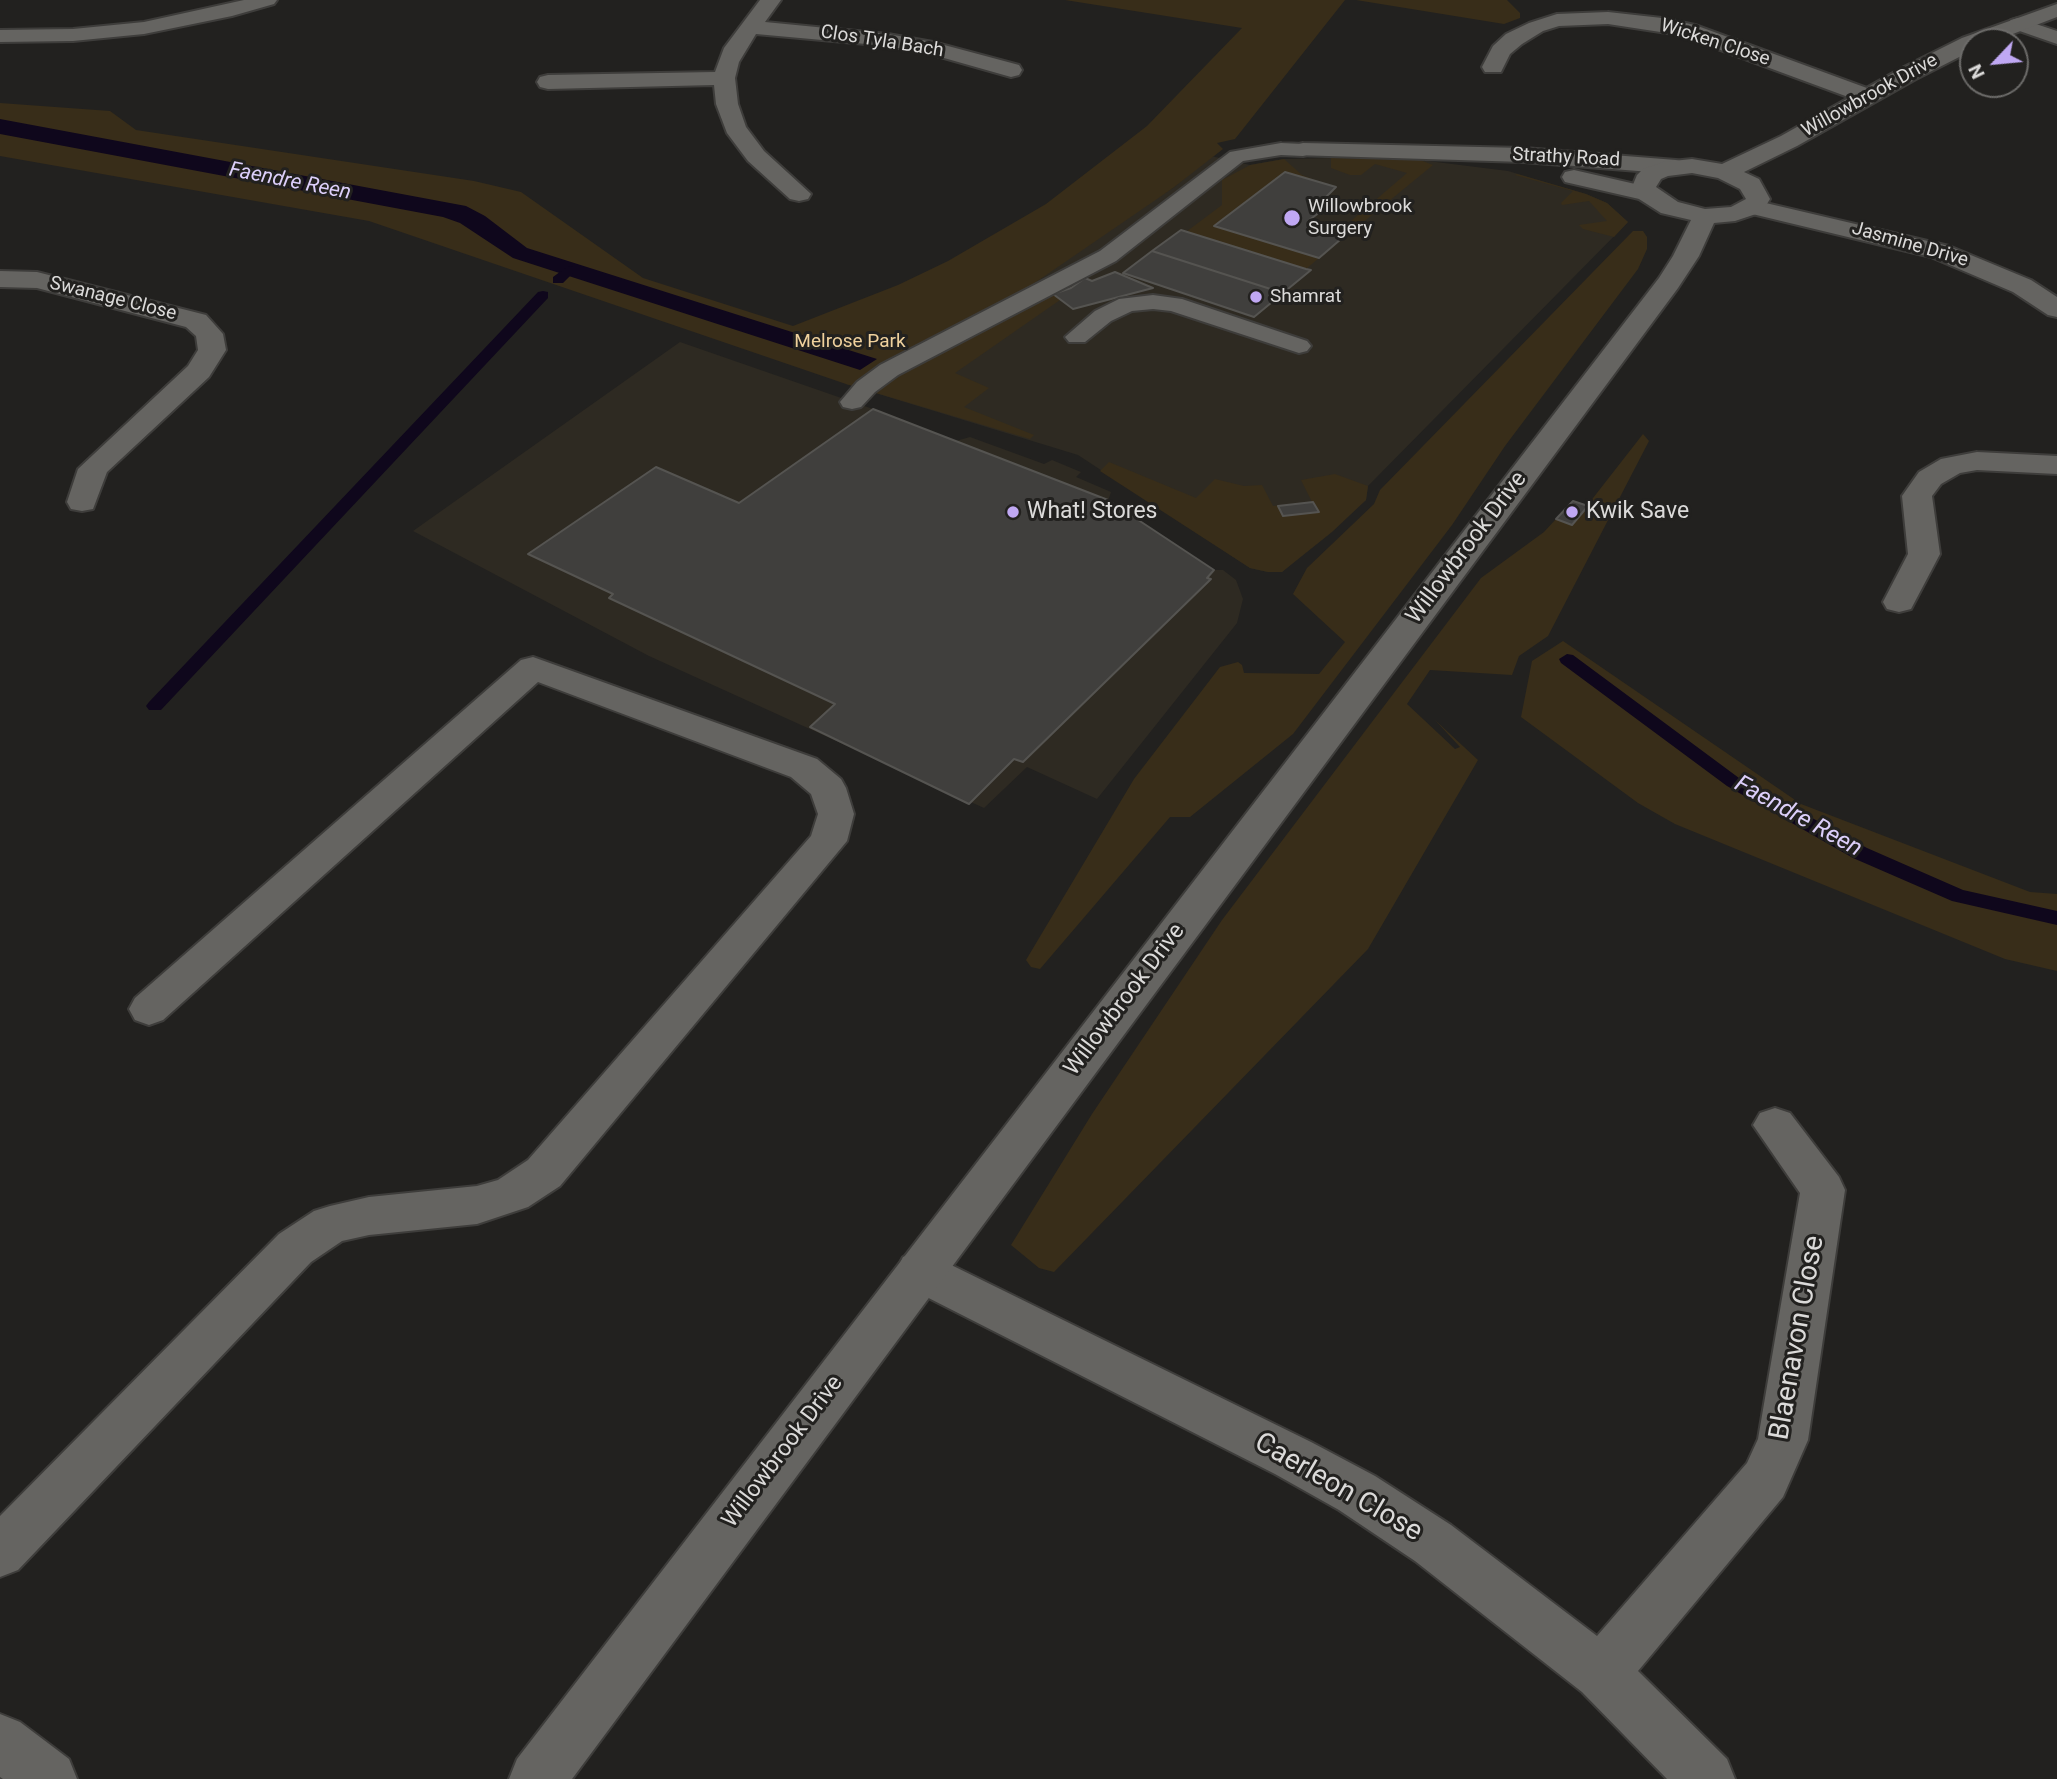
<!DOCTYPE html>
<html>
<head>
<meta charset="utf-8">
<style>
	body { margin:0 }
	#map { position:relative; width:2057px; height:1779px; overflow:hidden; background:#22211f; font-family:Roboto,sans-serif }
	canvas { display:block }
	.north { position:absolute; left:1959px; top:28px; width:70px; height:70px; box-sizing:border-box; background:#22211f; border:2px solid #6c6b69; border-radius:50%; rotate:244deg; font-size:19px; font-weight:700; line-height:28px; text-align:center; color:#dbdad9 }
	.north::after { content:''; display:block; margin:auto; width:24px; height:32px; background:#c0a8f3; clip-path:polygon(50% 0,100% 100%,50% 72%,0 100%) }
</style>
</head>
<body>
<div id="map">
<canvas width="2057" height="1779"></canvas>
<div class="north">N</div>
</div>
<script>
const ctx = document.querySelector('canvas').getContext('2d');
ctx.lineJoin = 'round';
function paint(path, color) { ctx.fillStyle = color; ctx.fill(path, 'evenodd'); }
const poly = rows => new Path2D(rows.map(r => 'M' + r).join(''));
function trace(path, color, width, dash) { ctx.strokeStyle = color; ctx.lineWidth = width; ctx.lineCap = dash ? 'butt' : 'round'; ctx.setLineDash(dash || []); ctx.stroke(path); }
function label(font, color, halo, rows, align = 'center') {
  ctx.font = font + ' Roboto,sans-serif'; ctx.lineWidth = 6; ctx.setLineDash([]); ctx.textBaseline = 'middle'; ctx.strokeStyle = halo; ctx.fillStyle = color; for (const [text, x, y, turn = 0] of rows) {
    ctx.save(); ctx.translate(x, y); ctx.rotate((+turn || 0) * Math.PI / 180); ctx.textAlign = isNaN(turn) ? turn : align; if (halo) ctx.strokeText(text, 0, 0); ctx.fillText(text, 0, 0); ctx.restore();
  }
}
const built = poly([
	[1211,156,1250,165,1284,159,1334,158,1420,160,1508,171,1586,194,1607,203,1628,222,1368,486,1366,500,1282,572,1268,572,1250,568,1078,455,846,384,1173,188],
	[680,342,873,409,956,441,970,437,1044,464,1052,460,1081,472,1076,477,1111,492,1108,501,1214,570,1223,570,1236,580,1243,599,1237,623,1097,799,1027,767,984,808,649,656,413,531]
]);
const green = poly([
	[1065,0,1345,0,1235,139,1217,143,1223,149,1173,188,1033,284,1042,286,1060,300,955,373,989,388,964,407,1034,435,1030,439,846,384,369,221,0,156,0,103,110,111,136,130,474,181,521,192,643,278,793,326,898,285,948,261,1046,204,1147,126,1242,28],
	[1356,0,1507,0,1520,13,1520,18,1504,24],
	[1331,158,1420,160,1433,165,1361,224,1351,221,1407,173,1375,164,1361,175,1350,175,1331,168],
	[1284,159,1302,175,1317,181,1285,172,1215,225,1319,258,1306,269,1186,232,1222,205,1222,180,1250,165],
	[1517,174,1586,194,1607,203,1628,222,1614,237,1583,229,1579,225,1607,221,1589,201,1562,205,1561,203,1573,191,1515,175],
	[1633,231,1643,231,1647,237,1647,249,1638,269,1505,446,1452,525,1293,734,1190,817,1170,817,1040,969,1031,967,1026,960,1134,779,1220,667,1238,662,1242,665,1244,673,1319,674,1345,642,1293,594,1307,568,1374,504,1380,490],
	[1643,434,1649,441,1548,636,1519,656,1512,675,1430,670,1407,704,1455,749,1460,747,1435,720,1478,760,1368,949,1054,1272,1039,1268,1011,1245,1092,1114,1222,920,1481,578,1544,532,1556,519,1572,525],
	[1109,462,1196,498,1215,479,1244,486,1262,485,1273,506,1312,502,1301,480,1335,474,1368,486,1366,500,1332,532,1282,572,1268,572,1250,568,1100,471],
	[1563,641,1801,804,2030,892,2057,894,2057,971,2005,959,1675,824,1638,803,1521,717,1532,661]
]);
const water = poly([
	[0,119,466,206,485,216,527,248,877,359,860,370,513,258,460,223,443,217,0,134]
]);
const stream = poly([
	[568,266,573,267,573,273,563,283,553,283,553,277,568,266],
	[543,291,548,292,548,298,161,710,149,710,146,706,149,702,538,292,543,291],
	[1567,654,1573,655,1739,778,1867,848,1963,890,2057,911,2057,925,1952,901,1853,858,1727,786,1561,663,1559,659,1567,654]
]);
const building = poly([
	[1285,172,1336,187,1326,197,1336,200,1308,221,1348,233,1319,258,1214,226,1285,172],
	[1181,230,1306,269,1311,270,1283,293,1152,251,1181,230],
	[1152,251,1283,293,1254,317,1123,273,1152,251],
	[1115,272,1153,288,1073,309,1053,294,1071,288,1085,278,1092,281,1115,272],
	[873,409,1108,500,1214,570,1207,578,1211,579,1023,762,1014,759,969,804,810,727,835,704,609,598,613,594,528,554,656,467,739,503,873,409],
	[1573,501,1588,506,1572,525,1556,519,1573,501],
	[1313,502,1319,512,1283,516,1278,506,1313,502]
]);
const service = poly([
	[1281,143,1303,144,1310,146,1313,150,1310,154,1303,156,1281,155,1243,161,1116,261,898,375,875,392,861,407,852,409,843,407,840,402,857,382,880,365,1100,251,1230,152,1281,143],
	[1153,295,1182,299,1307,341,1311,346,1307,351,1299,353,1171,311,1153,309,1132,311,1111,321,1085,342,1069,342,1065,337,1095,311,1119,299,1153,295]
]);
const minor = poly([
	[244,0,277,0,274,4,232,16,144,34,73,41,0,42,0,30,73,29,144,22,244,0],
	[760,0,781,0,765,22,888,34,933,42,1019,65,1022,70,1019,75,1011,77,930,54,888,46,756,34,739,62,735,78,738,104,746,127,764,151,811,194,808,199,799,201,790,199,748,161,727,133,716,104,714,85,548,89,540,87,537,82,540,77,548,75,715,72,724,48,760,0],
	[1608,12,1662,18,1695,25,1875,91,1878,96,1875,101,1859,101,1680,35,1608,24,1559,26,1543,31,1522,44,1510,54,1501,72,1485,72,1482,67,1493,46,1506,34,1529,23,1557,14,1608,12],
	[2018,18,2057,31,2057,44,2011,28,2007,24,2011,20,2018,18],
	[1303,143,1524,148,1676,160,1684,162,1688,167,1684,172,1676,174,1524,162,1295,155,1291,150,1295,145,1303,143],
	[1574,170,1657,189,1660,194,1657,199,1648,201,1565,182,1562,177,1565,172,1574,170],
	[1753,200,1949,246,2031,280,2057,297,2057,317,2048,315,2013,292,1931,257,1744,212,1741,207,1744,202,1753,200],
	[0,271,37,272,206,315,223,334,226,350,209,377,107,472,93,509,82,511,71,509,67,502,78,469,188,366,198,350,196,336,186,327,37,288,0,287,0,271],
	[1977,452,2057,456,2057,474,1977,470,1960,473,1941,484,1932,496,1940,554,1911,609,1899,612,1887,609,1883,602,1908,554,1902,496,1919,472,1941,459,1977,452],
	[533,657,817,759,841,779,846,788,854,814,847,841,560,1186,528,1207,477,1224,369,1235,342,1241,311,1262,18,1570,0,1577,0,1516,279,1234,314,1211,330,1206,369,1197,477,1186,498,1180,528,1160,811,836,818,814,811,794,791,777,538,682,163,1020,149,1025,135,1020,129,1009,135,998,521,660,533,657],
	[1775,1108,1790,1113,1839,1177,1845,1190,1808,1440,1783,1497,1638,1671,1727,1759,1735,1779,1667,1779,1582,1692,1415,1561,1339,1510,1275,1474,903,1285,896,1271,903,1257,919,1251,935,1257,1311,1442,1375,1476,1451,1525,1597,1636,1747,1463,1758,1439,1800,1193,1753,1125,1760,1113,1775,1108],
	[0,1714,20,1722,69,1759,77,1779,3,1779,0,1777,0,1714]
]);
const tertiary = poly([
	[2057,4,2057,17,1992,42,1973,42,1973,50,1916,79,1797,146,1744,172,1759,179,1770,199,1762,212,1735,221,1714,223,1699,256,1678,288,572,1779,509,1779,517,1759,1659,278,1673,256,1691,220,1661,213,1639,199,1632,187,1637,175,1643,169,1663,162,1692,159,1722,164,1781,136,1900,69,1962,38,2057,4],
	[1692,173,1718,178,1740,189,1746,199,1731,207,1705,209,1678,202,1656,187,1661,179,1668,176,1692,173]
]);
const markers = [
	[1292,218,9,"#c0a8f3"],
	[1256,297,7,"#c0a8f3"],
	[1013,512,7,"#c0a8f3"],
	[1572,512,7,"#c0a8f3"]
];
const farStreetnames = [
	["Clos Tyla Bach",882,42,9],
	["Wicken Close",1715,43,18],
	["Willowbrook Drive",1870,96,-29],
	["Strathy Road",1566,158,3],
	["Jasmine Drive",1910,245,16],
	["Swanage Close",113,299,14]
];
const farPoinames = [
	["Willowbrook",1308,207],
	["Surgery",1308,229],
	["Shamrat",1270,297]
];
const farParknames = [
	["Melrose Park",850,342]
];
const farWaternames = [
	["Faendre Reen",290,182,11]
];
const poiNames = [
	["What! Stores",1027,512],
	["Kwik Save",1586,512]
];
const streetNames = [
	["Willowbrook Drive",1467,548,-53],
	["Willowbrook Drive",1125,1000,-53],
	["Willowbrook Drive",783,1452,-53]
];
const waterNames = [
	["Faendre Reen",1798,817,29]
];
const nearStreetnames = [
	["Blaenavon Close",1798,1338,-80],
	["Caerleon Close",1338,1488,30]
];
paint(built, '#2e2a22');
paint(green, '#382d19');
paint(water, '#0f071c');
paint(stream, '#0f071c');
paint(building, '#403f3d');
trace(building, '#555451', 2);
trace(service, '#3e3d3b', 4);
trace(minor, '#3e3d3b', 4);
trace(tertiary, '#3e3d3b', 4);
paint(service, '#656461');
paint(minor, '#656461');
paint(tertiary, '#656461');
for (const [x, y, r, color] of markers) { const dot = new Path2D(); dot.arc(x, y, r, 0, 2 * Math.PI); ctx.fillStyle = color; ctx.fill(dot); trace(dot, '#22211f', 2.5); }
label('19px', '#dbdad9', '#22211f', farStreetnames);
label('19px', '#dbdad9', '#22211f', farPoinames, 'left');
label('19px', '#efd19d', '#22211f', farParknames);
label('italic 21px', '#dccffa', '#22211f', farWaternames);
label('23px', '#dbdad9', '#22211f', poiNames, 'left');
label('23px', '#dbdad9', '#22211f', streetNames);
label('italic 24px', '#dccffa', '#22211f', waterNames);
label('28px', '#dbdad9', '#22211f', nearStreetnames);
</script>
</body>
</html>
